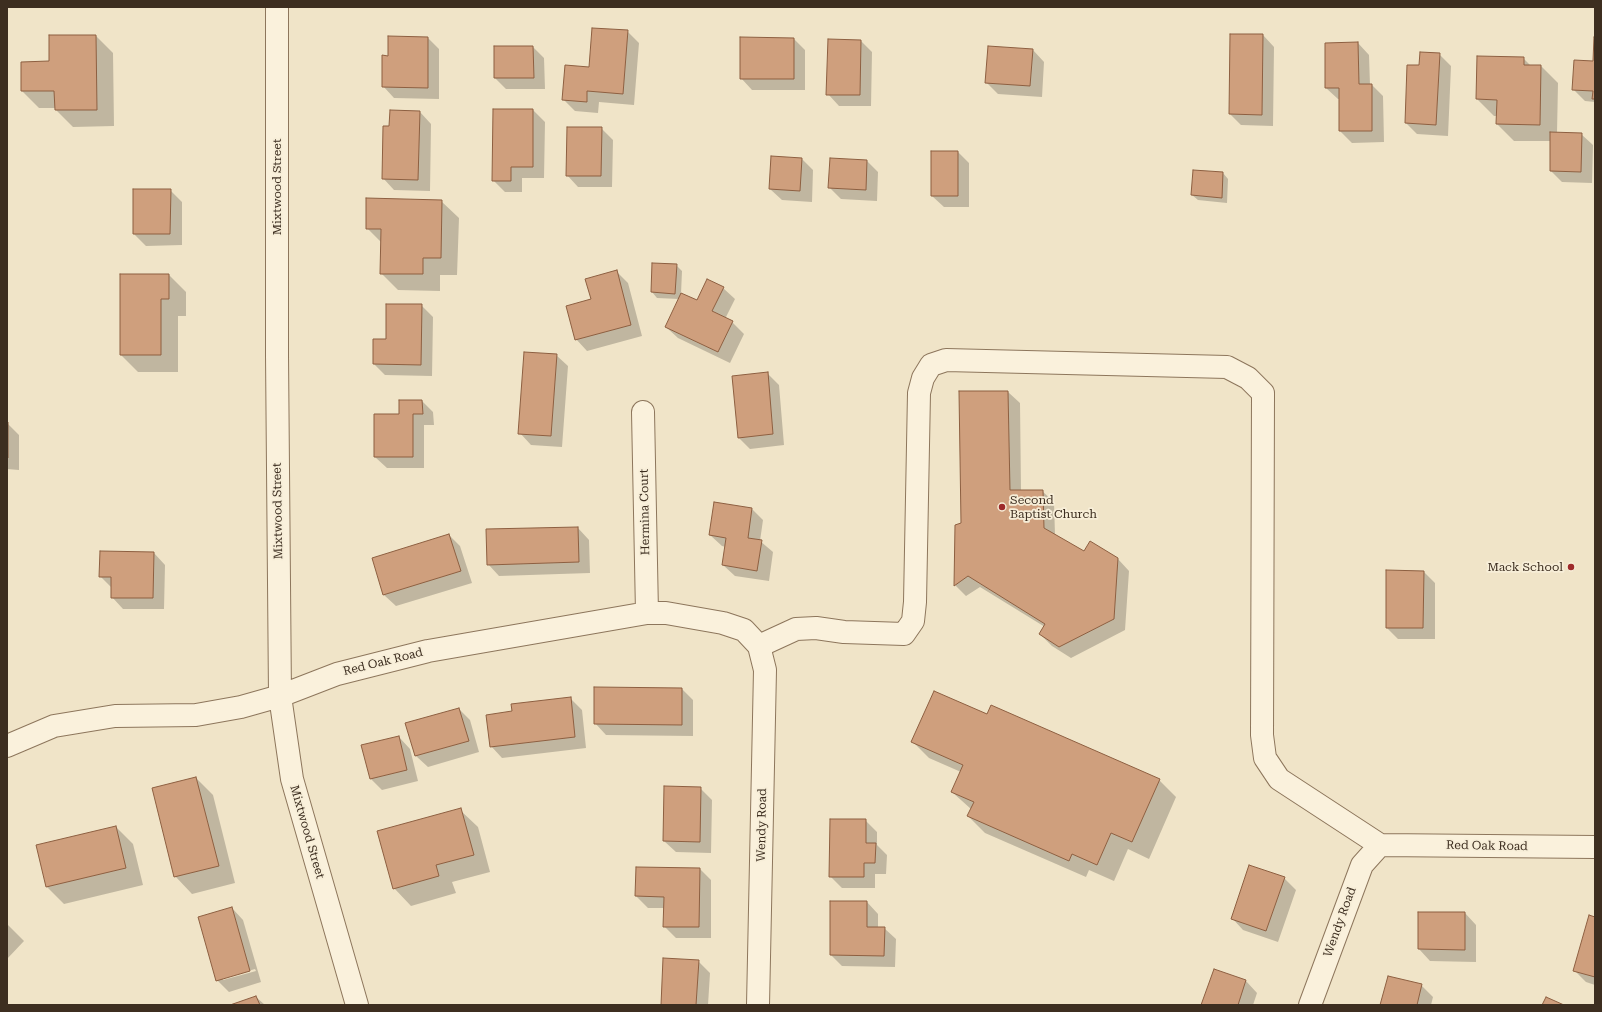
<!DOCTYPE html>
<html>
<head>
<meta charset="utf-8">
<style>
	body { margin:0 }
	#map { position:relative; width:1602px; height:1012px; overflow:hidden; background:#f0e4c8; font-family:"Roboto Serif",serif }
	canvas { display:block }
	.frame { position:absolute; inset:0; border:8px solid #3d2e20; pointer-events:none }
</style>
</head>
<body>
<div id="map">
<canvas width="1602" height="1012"></canvas>
<div class="frame"></div>
</div>
<script>
const ctx = document.querySelector('canvas').getContext('2d');
ctx.lineJoin = 'round';
function paint(path, color) { ctx.fillStyle = color; ctx.fill(path, 'evenodd'); }
const poly = rows => new Path2D(rows.map(r => 'M' + r).join(''));
function trace(path, color, width, dash) { ctx.strokeStyle = color; ctx.lineWidth = width; ctx.lineCap = dash ? 'butt' : 'round'; ctx.setLineDash(dash || []); ctx.stroke(path); }
function label(font, color, halo, rows, align = 'center') {
  ctx.font = font + ' "Roboto Serif",serif'; ctx.lineWidth = 3.5; ctx.setLineDash([]); ctx.textBaseline = 'middle'; ctx.strokeStyle = halo; ctx.fillStyle = color; for (const [text, x, y, turn = 0] of rows) {
    ctx.save(); ctx.translate(x, y); ctx.rotate((+turn || 0) * Math.PI / 180); ctx.textAlign = isNaN(turn) ? turn : align; if (halo) ctx.strokeText(text, 0, 0); ctx.fillText(text, 0, 0); ctx.restore();
  }
}
const shadow = poly([
	[627,31,639,43,634,105,599,102,598,113,575,111,564,100,590,68],
	[1263,35,1274,47,1273,126,1241,125,1230,114],
	[96,36,113,53,114,126,73,127,56,110,56,108,39,108,22,91,22,63,50,62],
	[428,38,439,49,439,99,394,98,383,86],
	[1595,38,1595,102,1585,101,1573,89,1594,62],
	[794,39,805,50,805,90,752,90,741,78],
	[861,41,872,52,871,106,839,106,828,94],
	[1358,43,1369,55,1370,85,1372,85,1383,96,1384,142,1352,143,1340,131,1340,99,1338,99,1326,88],
	[533,47,544,58,545,89,506,89,495,78],
	[1033,50,1044,62,1042,97,998,94,986,82],
	[1439,54,1451,66,1448,136,1417,134,1406,123,1420,66],
	[1523,58,1531,66,1541,66,1558,83,1557,133,1581,134,1593,145,1592,183,1562,182,1551,171,1551,141,1514,141,1497,124,1497,116,1494,116,1477,99],
	[494,110,533,110,545,122,544,178,522,178,522,192,505,192,493,180],
	[391,111,420,112,431,124,430,191,394,190,383,178],
	[601,128,613,140,612,187,578,187,567,175],
	[958,152,969,163,969,207,944,207,932,196],
	[802,159,813,170,812,202,782,200,770,189],
	[867,161,878,172,877,201,841,199,829,187],
	[1223,173,1228,179,1227,203,1198,200,1192,195],
	[134,190,170,190,182,202,182,245,146,246,134,234],
	[441,201,459,218,457,275,440,275,440,291,398,290,381,273,382,243,367,228],
	[676,265,682,271,681,294,697,302,723,288,735,299,725,319,732,322,744,334,730,363,678,338,666,327,679,299,657,298,652,292],
	[616,271,628,283,642,336,587,351,576,339],
	[121,275,169,275,186,292,186,316,178,316,178,372,138,372,121,355],
	[421,305,433,317,432,376,385,375,374,364,387,340],
	[556,355,568,366,562,447,531,445,520,433],
	[767,373,779,385,784,445,750,449,738,437],
	[960,392,1008,392,1020,403,1021,491,1042,491,1054,502,1055,535,1084,553,1118,559,1129,571,1125,630,1071,658,1052,646,1040,634,1045,627,980,587,966,596,955,585,956,526,962,524],
	[422,401,433,412,434,425,424,425,424,468,387,468,375,457,400,415],
	[7,423,19,435,19,470,7,469],
	[752,509,763,520,760,541,773,552,769,581,735,576,723,565,726,547,722,546,710,535],
	[578,528,589,540,590,573,499,576,488,564],
	[449,535,460,546,472,583,396,606,384,595,373,558],
	[154,553,165,565,164,609,123,609,112,597,112,588,100,576],
	[1424,572,1435,583,1435,639,1398,639,1387,628],
	[682,689,693,700,693,736,606,735,595,723],
	[570,698,582,710,586,748,502,758,491,746,513,712],
	[459,709,470,720,479,752,428,767,416,756,407,724],
	[987,715,1159,780,1176,797,1149,859,1128,849,1114,881,1089,870,1086,877,985,833,968,816,971,809,952,792,961,772,929,758,912,741],
	[399,737,410,749,418,781,382,790,371,779],
	[196,778,213,795,235,883,192,894,175,876],
	[700,788,712,800,711,853,676,852,664,841],
	[460,810,478,827,490,872,452,882,456,893,411,906,394,888],
	[865,820,877,832,877,845,887,855,886,874,875,874,875,888,842,888,830,876],
	[116,827,133,844,143,885,64,904,47,887,37,846],
	[700,869,711,880,711,938,676,938,664,926,664,908,648,908,636,896],
	[1284,878,1296,890,1278,942,1243,930,1232,918],
	[867,902,878,914,878,928,884,928,896,939,895,967,842,966,831,955],
	[232,908,243,920,261,982,229,992,217,980],
	[255,969,256,971,223,980,223,978],
	[1419,913,1465,913,1476,925,1476,962,1430,961,1419,949],
	[1595,918,1595,985,1586,982,1574,970],
	[7,924,24,941,7,959],
	[698,961,710,973,708,1005,662,1005],
	[1214,970,1246,981,1257,993,1253,1005,1202,1005],
	[1421,985,1433,997,1431,1005,1381,1005],
	[256,997,265,1005,233,1005]
]);
const building = poly([
	[592,28,628,30,623,94,587,91,587,102,562,100,565,65,589,67,592,28],
	[1230,34,1263,34,1262,115,1229,114,1230,34],
	[49,35,96,35,97,110,55,110,54,91,21,91,21,62,49,61,49,35],
	[388,36,428,37,428,88,382,87,382,55,388,56,388,36],
	[740,37,794,38,794,79,740,79,740,37],
	[1594,37,1595,37,1595,99,1592,99,1593,91,1572,90,1574,60,1593,61,1594,37],
	[828,39,861,40,860,95,826,95,828,39],
	[1358,42,1359,84,1372,84,1372,131,1339,131,1339,88,1325,88,1325,43,1358,42],
	[494,46,533,46,534,78,494,78,494,46],
	[988,46,1033,49,1030,86,985,83,988,46],
	[1420,52,1440,53,1436,125,1405,123,1407,65,1419,65,1420,52],
	[1477,56,1524,57,1524,65,1541,65,1540,125,1496,124,1497,100,1476,99,1477,56],
	[493,109,533,109,533,167,511,167,511,181,492,181,493,109],
	[390,110,420,111,418,180,382,179,383,126,389,126,390,110],
	[567,127,602,127,601,176,566,176,567,127],
	[1550,132,1582,133,1581,172,1550,171,1550,132],
	[931,151,958,151,958,196,931,196,931,151],
	[771,156,802,158,800,191,769,189,771,156],
	[830,158,867,160,866,190,828,188,830,158],
	[1193,170,1223,172,1222,198,1191,195,1193,170],
	[133,189,171,189,170,234,133,234,133,189],
	[366,198,442,200,441,258,423,258,423,274,380,274,381,229,366,229,366,198],
	[652,263,677,264,675,294,651,292,652,263],
	[617,270,631,325,575,340,566,306,591,299,585,279,617,270],
	[120,274,169,274,169,299,161,299,161,355,120,355,120,274],
	[707,279,724,287,712,311,733,321,718,352,665,327,681,293,697,300,707,279],
	[386,304,422,304,421,365,373,364,373,339,386,339,386,304],
	[524,352,557,354,551,436,518,434,524,352],
	[768,372,773,434,738,438,732,376,768,372],
	[959,391,1008,391,1010,490,1043,490,1044,528,1084,551,1090,541,1118,558,1114,619,1059,647,1039,634,1045,624,968,576,954,586,955,525,961,523,959,391],
	[399,400,422,400,423,414,413,414,413,457,374,457,374,414,399,414,399,400],
	[7,422,8,422,8,458,7,458,7,422],
	[714,502,752,508,748,538,762,540,757,571,722,565,726,538,709,535,714,502],
	[578,527,579,562,487,565,486,529,578,527],
	[449,534,461,571,383,595,372,558,449,534],
	[100,551,154,552,153,598,111,598,111,577,99,577,100,551],
	[1386,570,1424,571,1423,628,1386,628,1386,570],
	[594,687,682,688,682,725,594,724,594,687],
	[934,691,987,714,991,705,1160,779,1132,842,1111,833,1097,865,1072,854,1069,861,967,816,974,802,951,792,963,765,911,742,934,691],
	[571,697,575,737,490,747,486,715,512,711,511,704,571,697],
	[459,708,469,741,415,756,405,723,459,708],
	[399,736,407,770,370,779,361,745,399,736],
	[196,777,219,866,174,877,152,788,196,777],
	[664,786,701,787,700,842,663,841,664,786],
	[461,808,474,855,436,865,439,876,393,889,377,831,461,808],
	[830,819,866,819,866,843,876,843,875,863,864,863,864,877,829,877,830,819],
	[116,826,126,868,46,887,36,845,116,826],
	[1249,865,1285,877,1266,931,1231,919,1249,865],
	[636,867,700,868,699,927,663,927,664,897,635,896,636,867],
	[830,901,867,901,867,927,885,927,884,956,830,955,830,901],
	[232,907,250,971,216,981,198,917,232,907],
	[1418,912,1465,912,1465,950,1418,949,1418,912],
	[1589,915,1595,917,1595,977,1573,971,1589,915],
	[663,958,699,960,696,1005,661,1005,663,958],
	[1214,969,1246,980,1238,1005,1201,1005,1214,969],
	[1388,976,1422,984,1417,1005,1380,1005,1388,976],
	[256,996,260,1005,230,1005,256,996],
	[1546,997,1564,1005,1542,1005,1546,997]
]);
const minor = poly([
	[277,7,277,355,280,696,292,779,357,1005],
	[643,412,647,613],
	[759,646,796,629,816,628,844,632,904,634,913,621,915,602,919,393,923,378,931,365,946,360,1227,367,1248,378,1263,393,1262,735,1265,758,1279,779,1380,845],
	[7,746,54,726,115,716,196,715,241,707,280,696,337,674,428,651,647,613,666,613,723,623,744,630,759,646,765,670,758,1005],
	[1380,845,1595,847],
	[1310,1005,1362,865,1380,845]
]);
const markers = [
	[1002,507,4,"#9e2a2b"],
	[1571,567,4,"#9e2a2b"]
];
const streetNames = [
	["Mixtwood Street",277,187,-90],
	["Mixtwood Street",278,511,-91],
	["Hermina Court",645,512,-91],
	["Red Oak Road",383,662,-14],
	["Wendy Road",762,825,-89],
	["Mixtwood Street",307,832,74],
	["Red Oak Road",1487,846,1],
	["Wendy Road",1340,922,-70]
];
const poiNames = [
	["Second",1010,500],
	["Baptist Church",1010,514],
	["Mack School",1563,567,"right"]
];
paint(shadow, '#0003');
paint(building, '#cf9f7d');
trace(building, '#8d5f41', 1);
trace(minor, '#8d765c', 24);
trace(minor, '#faf1dc', 22);
for (const [x, y, r, color] of markers) { const dot = new Path2D(); dot.arc(x, y, r, 0, 2 * Math.PI); ctx.fillStyle = color; ctx.fill(dot); trace(dot, '#f7eed8', 1.5); }
label('12px', '#3d2e20', '#f7eed8', streetNames);
label('12px', '#3d2e20', '#f7eed8', poiNames, 'left');
</script>
</body>
</html>
